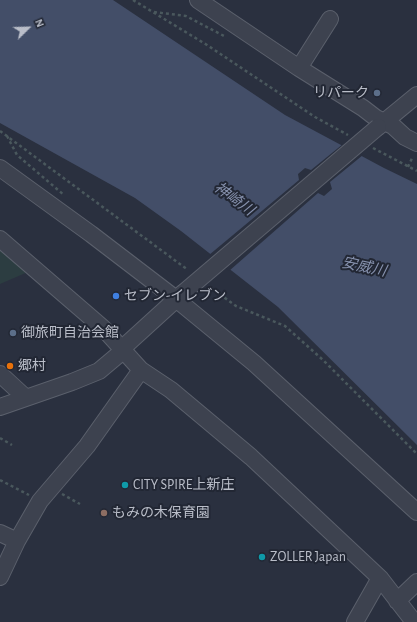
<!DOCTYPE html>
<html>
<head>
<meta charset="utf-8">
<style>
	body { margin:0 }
	#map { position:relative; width:417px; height:622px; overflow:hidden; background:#2a303f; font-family:"Alegreya Sans",sans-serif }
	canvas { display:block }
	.north { position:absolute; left:8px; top:8px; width:40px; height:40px; -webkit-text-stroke:3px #222734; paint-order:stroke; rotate:67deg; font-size:11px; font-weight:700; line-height:16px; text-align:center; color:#babec9 }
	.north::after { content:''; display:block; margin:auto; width:14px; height:18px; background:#babec9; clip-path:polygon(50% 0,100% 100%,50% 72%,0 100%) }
</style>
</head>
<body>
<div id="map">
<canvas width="417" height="622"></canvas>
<div class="north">N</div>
</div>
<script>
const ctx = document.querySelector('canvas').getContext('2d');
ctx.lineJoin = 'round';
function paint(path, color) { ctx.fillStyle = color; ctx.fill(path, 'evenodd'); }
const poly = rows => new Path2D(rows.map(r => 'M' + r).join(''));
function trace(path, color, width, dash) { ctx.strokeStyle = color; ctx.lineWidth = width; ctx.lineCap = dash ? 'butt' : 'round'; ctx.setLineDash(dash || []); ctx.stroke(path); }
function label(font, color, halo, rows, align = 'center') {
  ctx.font = font + ' "Alegreya Sans","Noto Sans JP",sans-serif'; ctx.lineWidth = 4; ctx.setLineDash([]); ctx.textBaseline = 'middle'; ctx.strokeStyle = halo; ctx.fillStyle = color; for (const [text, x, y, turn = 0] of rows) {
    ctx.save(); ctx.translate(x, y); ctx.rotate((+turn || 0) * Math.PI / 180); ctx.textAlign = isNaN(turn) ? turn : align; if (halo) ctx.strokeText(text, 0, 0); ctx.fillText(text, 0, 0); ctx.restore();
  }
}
const green = poly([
	[0,248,28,272,0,284]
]);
const water = poly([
	[0,0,113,0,285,115,384,168,417,184,417,445,278,307,181,231,135,198,0,123]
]);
const pier = poly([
	[343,144,363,155,330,182,332,189,324,196,318,193,229,271,209,255,299,180,298,174,305,168,311,170]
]);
const path = poly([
	[133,0,207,45,315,117,348,135],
	[154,12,186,16,224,36],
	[0,131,188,270],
	[7,136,17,155,64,195],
	[373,148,417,171],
	[408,167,413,156],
	[210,287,236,306,285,326,323,360,417,454],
	[0,438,12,445],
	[0,480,29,495],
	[62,494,80,504]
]);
const minor = poly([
	[198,0,299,68,363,108,376,118,393,126,405,137,417,143],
	[299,68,330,19],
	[378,127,417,95],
	[0,168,91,234,176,299,254,363,417,512],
	[0,239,103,328,141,370,171,390,251,457,380,578,414,622],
	[0,374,26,398],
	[0,407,72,382,99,371,124,350,127,344,183,293],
	[0,533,17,541],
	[0,577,17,541,40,501,87,446,141,370],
	[397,601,417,582],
	[355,622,380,578]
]);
const minorBridge = poly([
	[183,293,378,127]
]);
const markers = [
	[377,93,4,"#5c6f8a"],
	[116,296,4,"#3f7fe0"],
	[13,333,4,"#5c6f8a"],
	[10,366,4,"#e8710a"],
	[125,485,4,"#0f9aa8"],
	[104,513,4,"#8d6e63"],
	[262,557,4,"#0f9aa8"]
];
const poiNames = [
	["リパーク",369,93,"right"],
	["セブン-イレブン",124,296],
	["御旅町自治会館",21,333],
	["郷村",18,366],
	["CITY SPIRE上新庄",133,485],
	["もみの木保育園",112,513],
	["ZOLLER Japan",270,557]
];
const waterNames = [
	["神崎川",234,199,36],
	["安威川",364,267,12]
];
paint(green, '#2c3d41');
paint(water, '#434e68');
paint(pier, '#2a303f');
trace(minor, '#5b606c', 18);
trace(path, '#4a585d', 2.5, [3, 3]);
trace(minor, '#3d424f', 16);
trace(minorBridge, '#5b606c', 18, []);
trace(minorBridge, '#3d424f', 16);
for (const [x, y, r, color] of markers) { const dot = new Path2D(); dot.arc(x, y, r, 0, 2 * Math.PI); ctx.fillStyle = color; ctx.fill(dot); trace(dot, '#222734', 1.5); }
label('14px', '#babec9', '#222734', poiNames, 'left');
label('italic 15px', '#8691ad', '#222734', waterNames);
</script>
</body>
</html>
